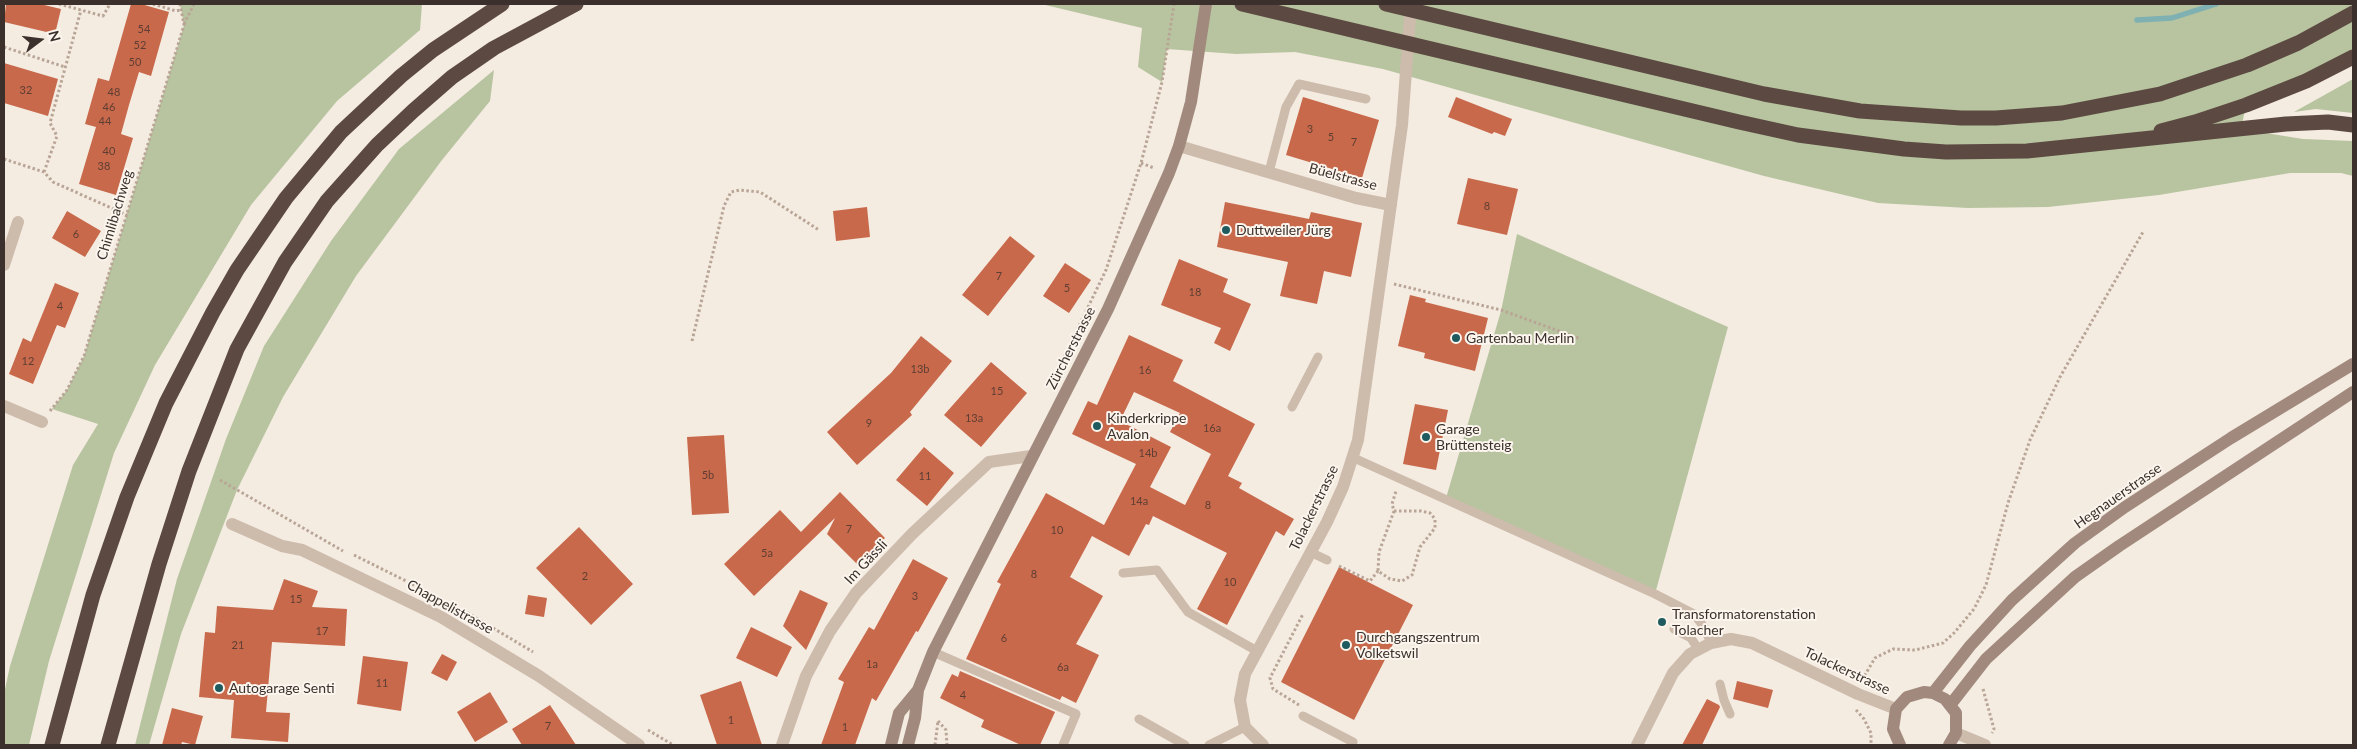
<!DOCTYPE html>
<html>
<head>
<meta charset="utf-8">
<style>
	body { margin:0 }
	#map { position:relative; width:2357px; height:749px; overflow:hidden; background:#f4ebe1; font-family:Lato,sans-serif }
	canvas { display:block }
	.frame { position:absolute; inset:0; border:5px solid #3b302b; pointer-events:none }
	.north { position:absolute; left:15px; top:15px; width:50px; height:50px; -webkit-text-stroke:4px #fbf5ee; paint-order:stroke; rotate:75deg; font-size:14px; font-weight:700; line-height:20px; text-align:center; color:#3b302b }
	.north::after { content:''; display:block; margin:auto; width:18px; height:22px; background:#3b302b; clip-path:polygon(50% 0,100% 100%,50% 72%,0 100%) }
</style>
</head>
<body>
<div id="map">
<canvas width="2357" height="749"></canvas>
<div class="frame"></div>
<div class="north">N</div>
</div>
<script>
const ctx = document.querySelector('canvas').getContext('2d');
ctx.lineJoin = 'round';
function paint(path, color) { ctx.fillStyle = color; ctx.fill(path, 'evenodd'); }
const poly = rows => new Path2D(rows.map(r => 'M' + r).join(''));
function trace(path, color, width, dash) { ctx.strokeStyle = color; ctx.lineWidth = width; ctx.lineCap = dash ? 'butt' : 'round'; ctx.setLineDash(dash || []); ctx.stroke(path); }
function label(font, color, halo, rows, align = 'center') {
  ctx.font = font + ' Lato,sans-serif'; ctx.lineWidth = 4; ctx.setLineDash([]); ctx.textBaseline = 'middle'; ctx.strokeStyle = halo; ctx.fillStyle = color; for (const [text, x, y, turn = 0] of rows) {
    ctx.save(); ctx.translate(x, y); ctx.rotate((+turn || 0) * Math.PI / 180); ctx.textAlign = isNaN(turn) ? turn : align; if (halo) ctx.strokeText(text, 0, 0); ctx.fillText(text, 0, 0); ctx.restore();
  }
}
const green = poly([
	[180,4,422,4,420,30,337,101,251,205,155,365,114,453,49,661,29,745,4,745,4,694,10,666,73,465,98,424,52,409,67,390,84,356,184,25],
	[1041,4,2353,4,2353,57,2246,105,2241,129,2303,139,2353,141,2353,176,2341,173,2290,173,2159,195,2048,207,1968,208,1878,203,1764,176,1383,69,1295,52,1236,54,1167,49,1162,82,1138,67,1142,28],
	[494,70,490,101,442,160,356,276,283,397,237,490,181,634,149,745,135,745,177,579,226,439,264,346,331,241,399,149],
	[2353,79,2353,113,2316,109,2294,112],
	[1517,234,1728,327,1655,594,1446,498,1501,311]
]);
const stream = poly([
	[2137,20,2172,18,2216,4]
]);
const building = poly([
	[6,4,40,4,61,9,55,34,4,22],
	[131,4,141,4,169,12,151,76,139,72,129,105,121,134,133,138,116,195,79,184,96,127,85,124,98,78,109,81],
	[4,63,58,79,48,116,4,103],
	[1303,97,1379,120,1362,178,1286,155],
	[1456,97,1512,119,1505,136,1494,132,1492,134,1448,117],
	[1468,178,1518,189,1507,235,1457,224],
	[1225,202,1309,219,1311,212,1362,223,1351,277,1324,271,1317,304,1280,296,1288,262,1217,247],
	[867,207,870,237,836,241,833,211],
	[67,211,101,231,85,257,52,238],
	[1010,236,1035,256,988,316,962,295],
	[1179,259,1228,279,1223,292,1251,304,1230,351,1214,343,1221,328,1161,305],
	[1065,263,1091,280,1069,313,1043,296],
	[55,283,79,293,65,328,57,325,33,384,9,374,23,338,31,342],
	[1410,295,1426,299,1425,302,1488,318,1475,371,1424,358,1425,353,1398,346],
	[1129,335,1183,360,1173,381,1255,424,1228,476,1242,483,1239,488,1294,519,1284,536,1276,531,1227,625,1197,609,1227,553,1153,516,1149,525,1146,524,1129,556,1092,536,1070,577,1103,596,1076,644,1099,655,1076,703,1062,696,1060,700,966,659,1001,584,997,582,1046,493,1104,525,1136,464,1072,434,1088,401,1097,405],
	[1134,392,1180,413,1170,432,1211,454,1185,505,1150,487,1171,447,1120,421],
	[921,336,952,361,910,412,912,415,857,465,827,432,891,373],
	[991,362,1027,393,981,447,944,415],
	[1415,404,1448,410,1436,470,1403,464],
	[724,435,729,513,692,515,687,437],
	[924,447,954,473,927,506,896,480],
	[840,492,885,538,858,565,827,534,835,518,754,596,724,564,780,510,801,532],
	[579,527,633,584,591,625,536,568],
	[913,559,948,578,918,632,916,631,876,701,872,698,855,745,821,745,844,682,838,679,869,627,874,630],
	[1339,567,1413,605,1354,720,1281,682],
	[284,579,318,591,312,607,347,609,345,646,272,642,266,712,290,713,288,742,231,738,234,700,199,697,205,632,215,633,217,606,273,610],
	[800,590,828,603,806,650,783,626],
	[528,595,547,598,544,617,525,614],
	[751,627,792,647,777,677,736,658],
	[442,654,457,662,447,681,431,673],
	[363,656,408,662,401,711,357,704],
	[960,671,1055,712,1040,745,1021,745,981,727,984,720,940,698,952,674,958,677],
	[741,681,762,745,717,745,700,695],
	[1737,681,1773,690,1768,708,1733,699],
	[490,692,508,722,475,742,457,712],
	[1707,699,1719,705,1720,707,1702,745,1682,745],
	[550,705,576,745,522,745,512,729],
	[172,708,203,716,195,745,182,742,181,745,162,745]
]);
const path = poly([
	[59,4,103,16,110,4],
	[153,4,176,11,181,10],
	[184,24,194,4],
	[4,47,65,67],
	[4,159,44,172,53,182,127,215],
	[1141,163,1154,168],
	[44,172,57,136,50,123,81,10],
	[1394,284,1501,310,1581,339],
	[692,341,724,206,731,192,740,190,760,192,819,230],
	[1064,357,1106,270,1141,163,1162,82,1174,4],
	[50,411,67,390,84,356,184,25,180,4],
	[220,480,343,551],
	[1394,511,1421,511,1430,513,1435,519,1435,528,1420,547,1412,575,1402,581,1390,579,1378,571,1379,552,1394,511,1392,504,1396,491],
	[354,555,420,588],
	[1339,566,1370,581,1378,571],
	[463,610,533,652],
	[1862,680,1875,658,1893,649,1915,650,1943,643,1954,633,1974,609,1986,585,2008,503,2030,440,2060,377,2143,232],
	[1983,689,1994,729,1992,733],
	[1299,705,1273,689,1270,678,1303,614],
	[1856,710,1864,719,1871,733,1871,745],
	[938,721,946,730,947,745],
	[648,730,673,745],
	[935,745,938,721]
]);
const service = poly([
	[1269,172,1286,107,1299,84,1366,99],
	[1292,407,1318,357],
	[1354,458,1655,594,1694,614,1704,627,1711,643],
	[1310,552,1327,560],
	[1123,573,1157,570,1188,612,1257,651],
	[1674,629,1691,638,1698,649],
	[933,652,1076,714,1063,745],
	[1720,684,1724,700,1730,714],
	[1303,716,1353,742,1352,745],
	[1139,719,1185,745],
	[1209,745,1245,727]
]);
const minor = poly([
	[1179,146,1356,198,1391,205],
	[4,265,18,222],
	[4,406,42,422],
	[232,524,282,546,302,550,441,617,539,676,639,745],
	[1956,733,1985,745],
	[782,745,806,676,830,631,856,593,912,534,989,462,1031,456],
	[1263,745,1245,727,1240,700,1245,674,1327,522,1343,487,1358,440,1402,125,1411,4],
	[1637,745,1673,673,1690,654,1711,643,1731,639,1752,643,1858,694,1896,709]
]);
const secondary = poly([
	[1933,693,1970,646,2012,600,2075,543,2125,507,2231,438,2353,364],
	[1951,704,1986,659,2075,577,2119,546,2353,392],
	[891,745,899,713,918,690,933,652,1108,309,1169,173,1179,146,1191,102,1206,4],
	[908,745,915,718,918,690],
	[1900,745,1893,729,1896,709,1907,697,1924,692,1933,693,1945,699,1956,713,1956,733,1949,745]
]);
const motorway = poly([
	[1242,4,1739,122,1798,135,1904,149,1946,152,2027,151,2286,124,2328,122,2353,125],
	[1386,4,1764,94,1860,111,1961,118,1996,118,2062,113,2160,94,2247,65,2298,43,2353,13],
	[2161,131,2195,122,2246,105,2306,81,2353,57],
	[52,745,93,595,127,497,166,403,213,312,237,270,286,198,341,132,401,76,433,50,502,4],
	[108,745,159,564,189,471,237,349,285,262,327,201,377,145,413,111,452,77,494,48,576,4]
]);
const markers = [
	[1226,230,5,"#1f5a5e"],
	[1456,338,5,"#1f5a5e"],
	[1097,426,5,"#1f5a5e"],
	[1426,437,5,"#1f5a5e"],
	[1662,622,5,"#1f5a5e"],
	[1346,645,5,"#1f5a5e"],
	[219,688,5,"#1f5a5e"]
];
const numberNames = [
	["54",144,29],
	["52",140,45],
	["50",135,62],
	["32",26,90],
	["48",114,92],
	["46",109,107],
	["44",105,121],
	["3",1310,129],
	["5",1331,137],
	["7",1354,142],
	["40",109,151],
	["38",104,166],
	["8",1487,206],
	["6",76,234],
	["7",999,276],
	["5",1067,288],
	["18",1195,292],
	["4",60,306],
	["12",28,361],
	["13b",920,369],
	["16",1145,370],
	["15",997,391],
	["13a",974,418],
	["9",869,423],
	["16a",1212,428],
	["14b",1148,453],
	["5b",708,475],
	["11",925,476],
	["14a",1139,501],
	["8",1208,505],
	["7",849,529],
	["10",1057,530],
	["5a",767,553],
	["8",1034,574],
	["2",585,576],
	["10",1230,582],
	["3",915,596],
	["15",296,599],
	["17",322,631],
	["6",1004,638],
	["21",238,645],
	["1a",872,664],
	["6a",1063,667],
	["11",382,683],
	["4",963,695],
	["1",731,720],
	["7",548,726],
	["1",845,727]
];
const streetNames = [
	["Büelstrasse",1343,177,15],
	["Chimlibachweg",115,215,-73],
	["Zürcherstrasse",1071,348,-63],
	["Hegnauerstrasse",2118,496,-35],
	["Tolackerstrasse",1314,508,-64],
	["Im Gässli",866,562,-47],
	["Chappelistrasse",450,607,29],
	["Tolackerstrasse",1847,671,25]
];
const poiNames = [
	["Duttweiler Jürg",1236,230],
	["Gartenbau Merlin",1466,338],
	["Kinderkrippe",1107,418],
	["Avalon",1107,434],
	["Garage",1436,429],
	["Brüttensteig",1436,445],
	["Transformatorenstation",1672,614],
	["Tolacher",1672,630],
	["Durchgangszentrum",1356,637],
	["Volketswil",1356,653],
	["Autogarage Senti",229,688]
];
paint(green, '#b8c4a0');
trace(stream, '#7fb0b2', 5.5);
paint(building, '#c8694b');
trace(path, '#b9a596', 3, [2.5, 2.5]);
trace(service, '#cdbbac', 9);
trace(minor, '#cdbbac', 12);
trace(secondary, '#a18a7d', 12);
trace(motorway, '#5c4a42', 15);
for (const [x, y, r, color] of markers) { const dot = new Path2D(); dot.arc(x, y, r, 0, 2 * Math.PI); ctx.fillStyle = color; ctx.fill(dot); trace(dot, '#fbf5ee', 2); }
label('11px', '#5e3e33', null, numberNames);
label('14px', '#3b302b', '#fbf5ee', streetNames);
label('14px', '#3b302b', '#fbf5ee', poiNames, 'left');
</script>
</body>
</html>
